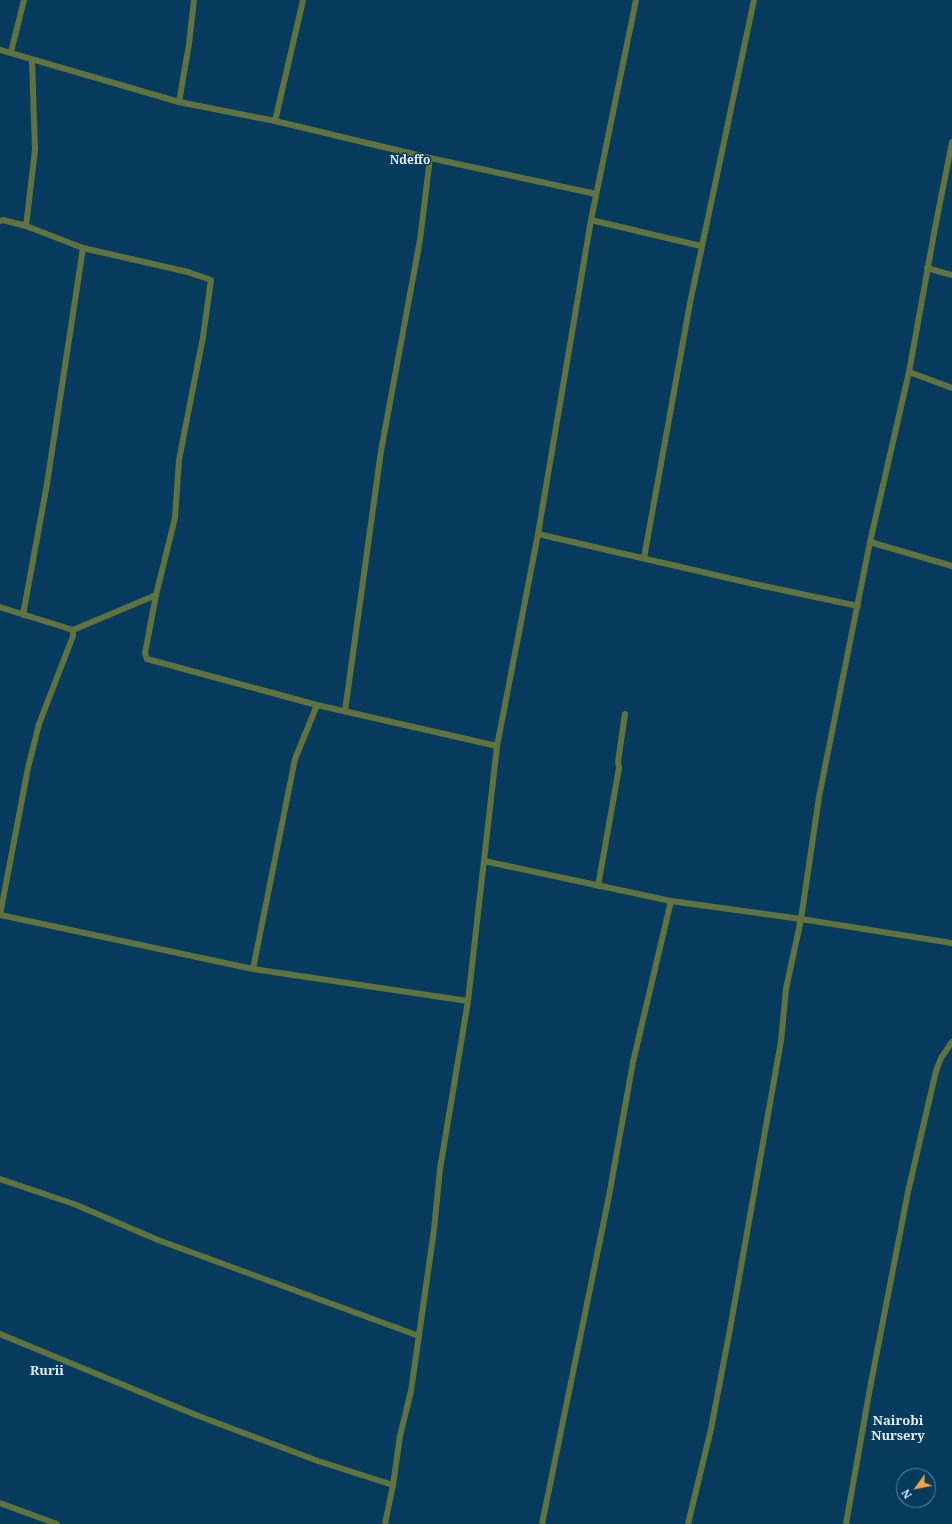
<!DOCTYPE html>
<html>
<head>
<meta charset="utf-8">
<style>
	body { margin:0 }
	#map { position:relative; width:952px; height:1524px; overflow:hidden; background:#073b5e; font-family:"Noto Serif",serif }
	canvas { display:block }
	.north { position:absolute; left:896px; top:1468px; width:40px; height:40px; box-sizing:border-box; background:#073b5e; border:1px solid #5f839d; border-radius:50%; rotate:237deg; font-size:11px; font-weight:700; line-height:16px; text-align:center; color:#e4f0fb }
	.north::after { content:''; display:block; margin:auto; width:14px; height:18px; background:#f5a346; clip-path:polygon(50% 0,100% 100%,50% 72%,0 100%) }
</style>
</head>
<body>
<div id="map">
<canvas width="952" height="1524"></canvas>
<div class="north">N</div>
</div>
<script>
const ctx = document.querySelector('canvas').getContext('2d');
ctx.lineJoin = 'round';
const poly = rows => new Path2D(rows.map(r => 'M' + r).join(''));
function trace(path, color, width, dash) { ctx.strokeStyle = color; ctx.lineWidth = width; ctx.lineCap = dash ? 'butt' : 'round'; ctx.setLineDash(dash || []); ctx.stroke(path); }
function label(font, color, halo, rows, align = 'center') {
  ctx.font = font + ' "Noto Serif",serif'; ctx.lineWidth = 3; ctx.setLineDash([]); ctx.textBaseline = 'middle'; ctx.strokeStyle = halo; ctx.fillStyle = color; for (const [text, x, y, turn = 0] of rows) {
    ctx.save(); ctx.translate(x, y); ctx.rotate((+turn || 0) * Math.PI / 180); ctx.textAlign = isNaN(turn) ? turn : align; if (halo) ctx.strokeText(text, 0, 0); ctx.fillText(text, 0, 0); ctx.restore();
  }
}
const street = poly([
	[0,50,179,102,275,121,430,158,596,194],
	[11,52,24,0],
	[32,60,35,150,26,226,83,248,188,272,211,280,203,337,179,460,175,518,156,595,145,653,147,659,317,705,497,746],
	[179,102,189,44,194,0],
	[275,121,303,0],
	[591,220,701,246],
	[0,221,3,220,26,226],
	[927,268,952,275],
	[909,372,952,388],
	[538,534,754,584,858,606],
	[870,542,952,566],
	[644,558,690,303,754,0],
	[0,607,73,630,73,636,39,724,28,768,0,915],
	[23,615,47,484,83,248],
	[73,630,156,595],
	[345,711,381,451,420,240,430,158],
	[484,861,671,901,801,919,952,943],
	[598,886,619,768,618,762,625,714],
	[0,915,253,969,468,1001,497,746,538,534,591,220,636,0],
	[253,969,295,759,317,705],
	[0,1179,74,1204,158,1240,419,1336],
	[0,1334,196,1415,318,1461,393,1485],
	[0,1503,57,1524],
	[385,1524,393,1485,400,1436,411,1391,434,1230,440,1169,468,1001],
	[542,1524,609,1196,633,1062,671,901],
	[688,1524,711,1429,730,1329,781,1041,786,989,801,919,819,797,870,542,909,372,935,228,952,142],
	[846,1524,870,1388,908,1192,936,1071,941,1058,952,1042]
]);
const neighbourhoodNames = [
	["Ndeffo",410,161]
];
const quarterNames = [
	["Rurii",47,1371],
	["Nairobi",898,1421],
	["Nursery",898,1436]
];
trace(street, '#60733e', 6);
label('bold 12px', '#e4f0fb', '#073b5e', neighbourhoodNames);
label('bold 13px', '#e4f0fb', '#073b5e', quarterNames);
</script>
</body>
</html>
